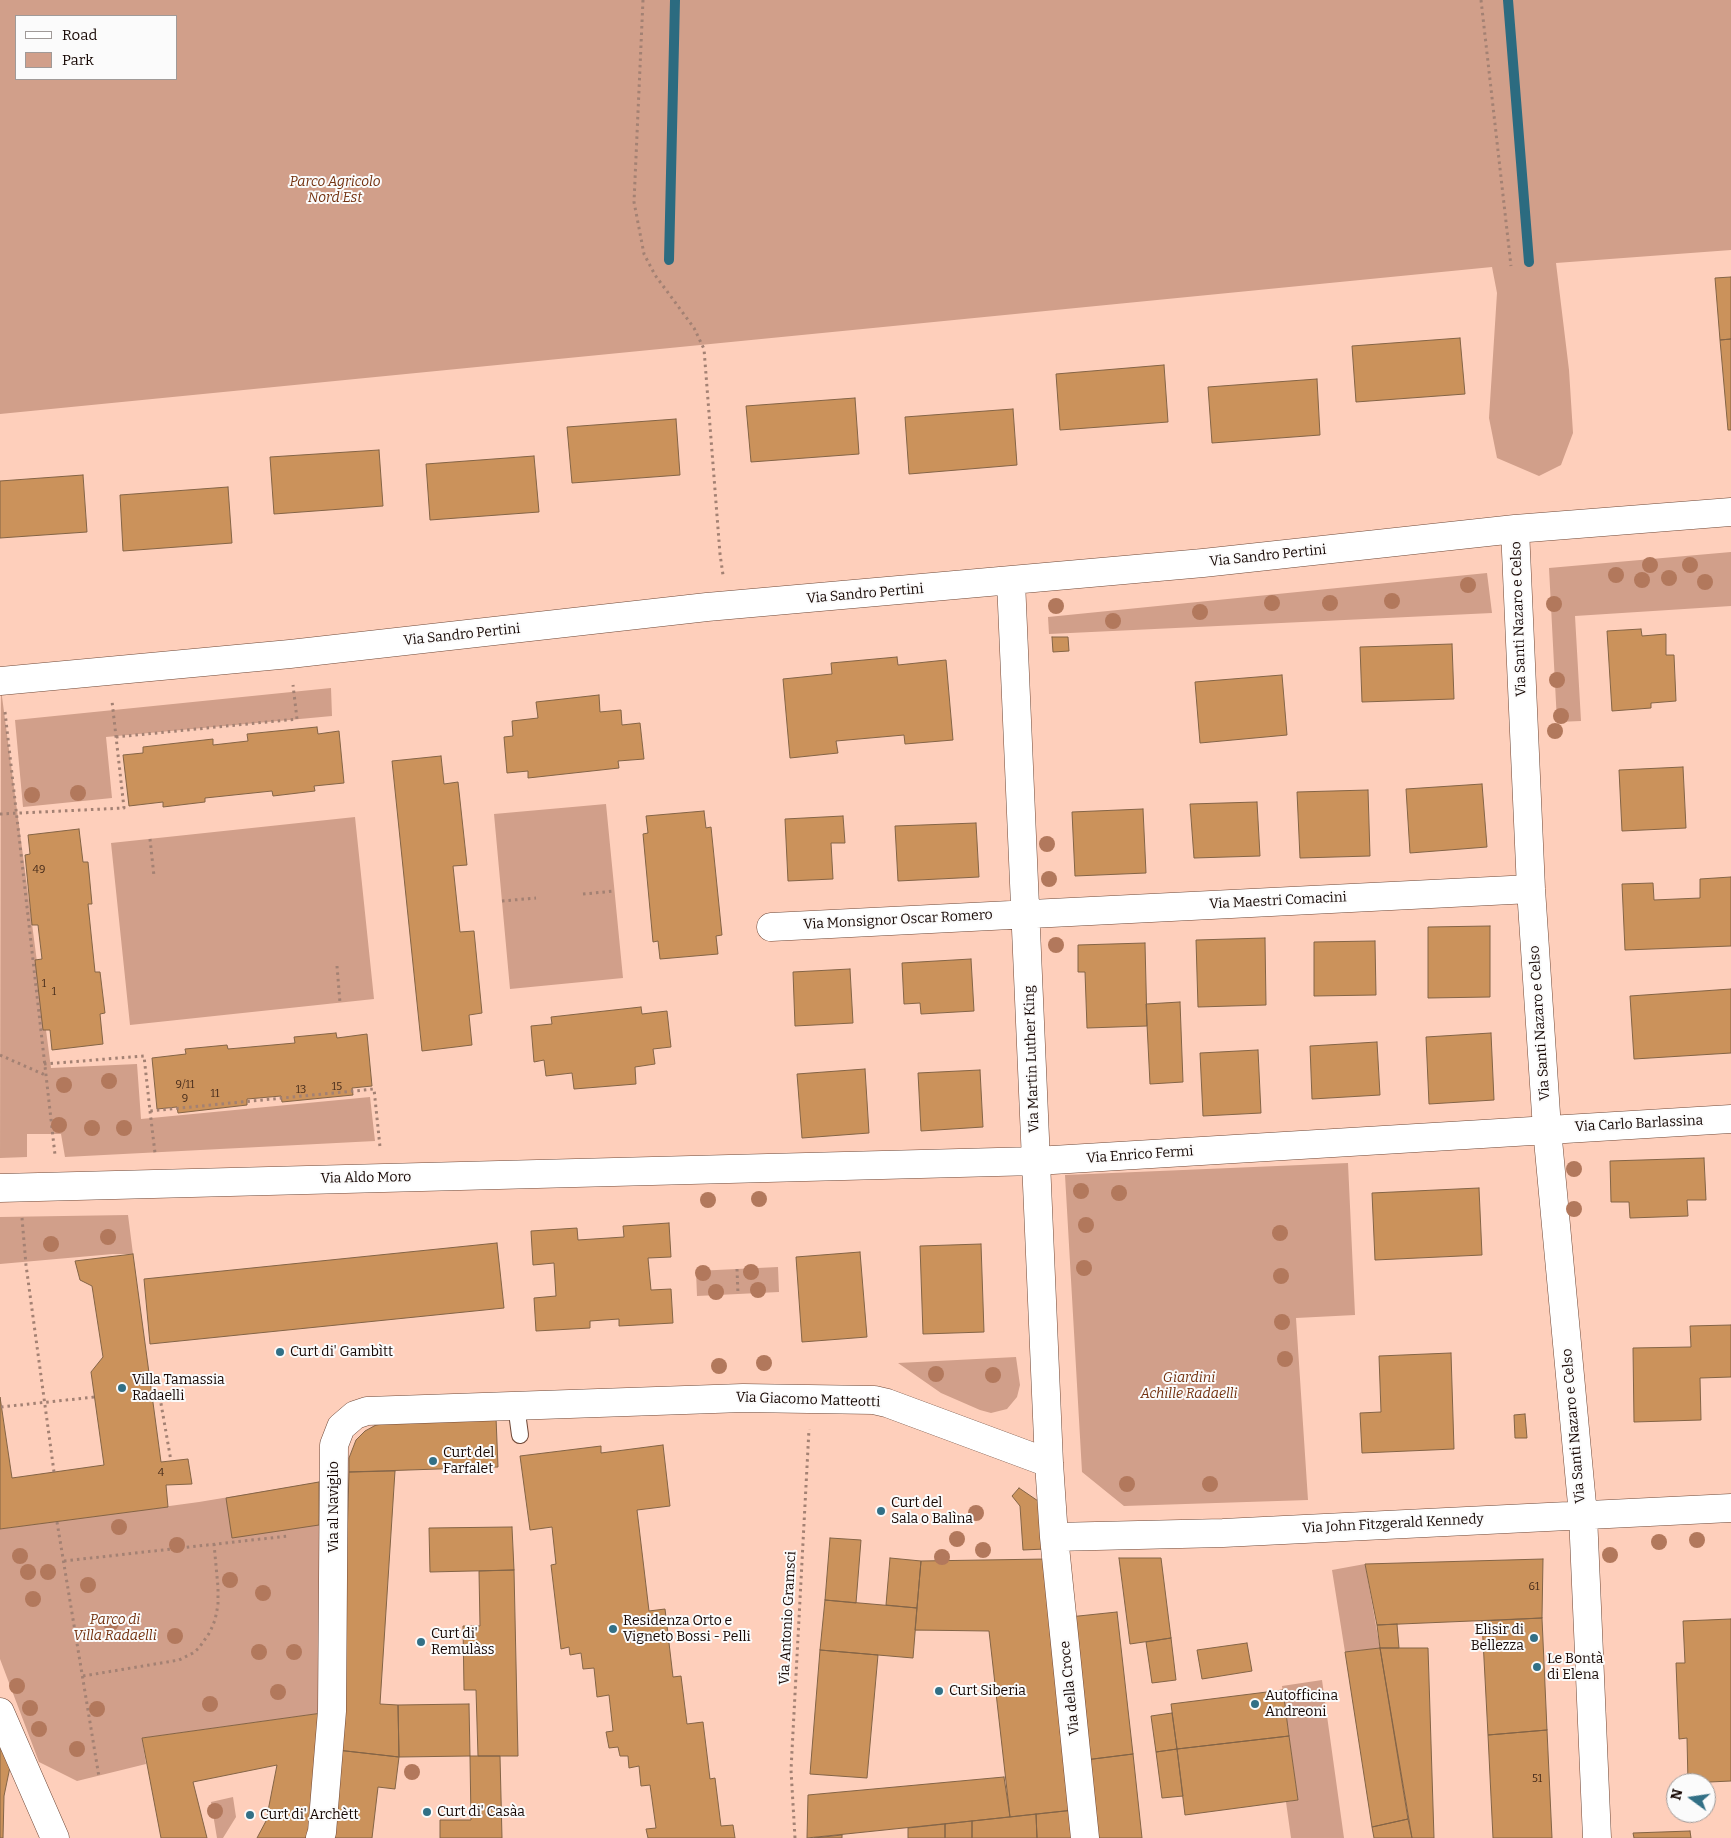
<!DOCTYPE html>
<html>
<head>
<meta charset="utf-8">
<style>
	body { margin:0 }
	#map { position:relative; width:1731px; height:1838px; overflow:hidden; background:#fecfbb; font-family:Bitter,serif }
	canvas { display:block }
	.legend { position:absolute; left:15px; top:15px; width:162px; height:65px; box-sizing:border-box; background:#fbfbfb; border:1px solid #a09a98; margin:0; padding:6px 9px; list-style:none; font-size:15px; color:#170804 }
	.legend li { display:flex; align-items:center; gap:10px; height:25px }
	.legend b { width:25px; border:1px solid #a09a98 }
	.north { position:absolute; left:1666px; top:1773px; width:50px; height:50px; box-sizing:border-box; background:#fbfbfb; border:1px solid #a09a98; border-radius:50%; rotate:284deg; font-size:14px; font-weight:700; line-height:20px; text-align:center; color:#170804 }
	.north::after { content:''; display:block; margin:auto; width:18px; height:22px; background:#327086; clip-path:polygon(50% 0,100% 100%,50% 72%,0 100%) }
</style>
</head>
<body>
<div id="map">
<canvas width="1731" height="1838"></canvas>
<ul class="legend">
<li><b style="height:6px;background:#fff"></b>Road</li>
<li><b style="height:14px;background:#d19f8a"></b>Park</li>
</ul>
<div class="north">N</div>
</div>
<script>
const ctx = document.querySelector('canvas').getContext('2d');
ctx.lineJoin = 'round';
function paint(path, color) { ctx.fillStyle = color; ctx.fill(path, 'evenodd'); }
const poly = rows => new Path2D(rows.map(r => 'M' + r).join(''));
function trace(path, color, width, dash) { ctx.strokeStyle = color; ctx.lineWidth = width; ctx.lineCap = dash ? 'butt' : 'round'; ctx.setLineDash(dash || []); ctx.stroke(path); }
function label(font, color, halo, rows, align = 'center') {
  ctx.font = font + ' Bitter,serif'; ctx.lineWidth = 4; ctx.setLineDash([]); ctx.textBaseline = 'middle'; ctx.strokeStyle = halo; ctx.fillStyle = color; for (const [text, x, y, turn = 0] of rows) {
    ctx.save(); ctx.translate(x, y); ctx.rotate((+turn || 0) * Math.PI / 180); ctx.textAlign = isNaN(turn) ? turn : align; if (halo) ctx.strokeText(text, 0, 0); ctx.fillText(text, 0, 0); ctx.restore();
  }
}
const green = poly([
	[0,0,1731,0,1731,250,1556,263,1569,370,1573,433,1561,465,1539,476,1497,458,1489,418,1497,293,1492,267,0,414],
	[16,16,176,16,176,79,16,79],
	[1731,552,1731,606,1575,616,1581,721,1557,722,1549,568],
	[1487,573,1492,613,1049,634,1048,617],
	[331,688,332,716,106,737,112,798,23,807,15,720],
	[1,689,51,1068,137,1064,141,1119,370,1097,375,1141,65,1157,61,1134,27,1134,27,1157,0,1158],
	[606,804,623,978,510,989,494,814],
	[355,817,374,999,130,1025,111,843],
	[1348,1163,1355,1315,1296,1318,1308,1500,1124,1506,1082,1472,1065,1175],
	[128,1215,133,1254,113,1254,0,1264,0,1217],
	[778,1267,779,1292,697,1296,696,1271],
	[1016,1357,1020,1385,1017,1397,1007,1409,991,1413,980,1410,941,1393,898,1363],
	[319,1482,319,1598,322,1713,142,1738,146,1764,77,1781,39,1762,0,1659,0,1529,199,1502],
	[1365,1564,1380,1648,1345,1652,1332,1570],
	[1322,1680,1344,1838,1291,1838,1286,1802,1298,1800,1282,1686],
	[233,1797,236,1817,223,1838,217,1838,211,1802]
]);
const stream = poly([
	[1508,0,1529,262],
	[669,260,675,0]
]);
const building = poly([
	[1731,277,1731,339,1720,340,1715,278,1731,277],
	[1460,338,1465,394,1356,402,1352,346,1460,338],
	[1731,339,1731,430,1728,430,1720,340,1731,339],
	[1164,365,1168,422,1060,430,1056,374,1164,365],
	[1317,379,1320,435,1212,443,1208,387,1317,379],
	[855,398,859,454,751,462,746,406,855,398],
	[1013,409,1017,465,909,474,905,417,1013,409],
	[676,419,680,475,572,483,567,427,676,419],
	[379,450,383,506,274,514,270,457,379,450],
	[534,456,539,512,430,520,426,464,534,456],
	[83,475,87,532,0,538,0,481,83,475],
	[228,487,232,543,123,551,120,495,228,487],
	[1641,629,1642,636,1666,634,1666,655,1674,655,1676,701,1651,703,1651,708,1612,711,1607,631,1641,629],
	[1052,637,1068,637,1069,651,1053,652,1052,637],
	[1452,644,1454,699,1362,702,1360,647,1452,644],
	[897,657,898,665,946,660,953,740,905,744,904,735,836,741,838,753,790,758,783,679,832,674,831,663,897,657],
	[1282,675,1287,735,1200,743,1195,682,1282,675],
	[599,695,600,712,621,710,622,725,640,723,644,759,618,761,619,768,528,778,528,771,507,773,504,737,513,736,512,721,538,718,536,702,599,695],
	[317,727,318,734,339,731,344,783,314,786,315,791,273,796,272,791,205,798,205,802,163,807,163,802,129,806,123,755,143,753,143,747,213,739,213,745,248,741,247,734,317,727],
	[441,756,444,784,458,782,467,865,453,866,460,932,474,931,482,1013,469,1015,472,1045,422,1051,392,761,441,756],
	[1683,767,1686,828,1622,831,1619,770,1683,767],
	[1482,784,1487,847,1410,853,1406,789,1482,784],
	[1368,790,1370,856,1300,858,1297,792,1368,790],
	[1257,802,1260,856,1194,858,1190,804,1257,802],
	[1143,809,1146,873,1075,876,1072,812,1143,809],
	[704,811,706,828,711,827,722,935,716,936,718,954,660,959,658,941,653,942,643,834,648,833,646,816,704,811],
	[843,816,845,843,831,843,833,879,788,881,785,819,843,816],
	[976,823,979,877,898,881,895,826,976,823],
	[79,829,83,862,88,862,92,904,88,904,95,972,100,972,105,1013,100,1014,103,1044,52,1050,50,1030,43,1030,35,960,42,959,38,925,32,925,25,855,30,854,28,835,79,829],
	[1731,877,1731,946,1625,950,1622,884,1653,883,1654,900,1700,898,1700,879,1731,877],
	[1490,926,1490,997,1428,998,1428,927,1490,926],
	[1265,938,1266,1005,1198,1007,1196,940,1265,938],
	[1375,941,1376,995,1314,996,1314,942,1375,941],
	[1145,943,1147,1026,1087,1028,1085,972,1078,972,1078,945,1145,943],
	[971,959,974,1011,921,1014,920,1003,904,1004,902,963,971,959],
	[850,969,853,1023,795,1026,793,972,850,969],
	[1731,989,1731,1053,1634,1059,1630,996,1731,989],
	[1180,1002,1183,1082,1150,1084,1146,1004,1180,1002],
	[641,1007,642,1014,667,1011,671,1047,653,1049,655,1064,635,1067,636,1084,574,1089,572,1073,546,1076,544,1060,534,1062,531,1026,552,1024,551,1017,641,1007],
	[336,1033,337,1038,367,1034,372,1086,352,1088,353,1095,282,1102,281,1096,247,1099,247,1105,178,1113,177,1107,157,1109,152,1058,186,1054,185,1049,227,1045,228,1049,295,1043,294,1037,336,1033],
	[1491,1033,1494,1100,1429,1104,1426,1037,1491,1033],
	[1377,1042,1380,1095,1312,1099,1310,1046,1377,1042],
	[1258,1050,1261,1113,1203,1116,1200,1053,1258,1050],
	[865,1069,869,1133,802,1138,797,1074,865,1069],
	[980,1070,983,1127,921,1131,918,1073,980,1070],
	[1704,1158,1706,1200,1687,1200,1688,1216,1630,1218,1629,1202,1611,1202,1610,1161,1704,1158],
	[1479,1188,1482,1255,1375,1260,1372,1193,1479,1188],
	[669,1223,671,1257,648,1258,651,1290,671,1289,673,1323,619,1326,619,1319,590,1321,590,1328,536,1331,534,1298,556,1296,554,1263,533,1265,531,1231,577,1228,578,1240,624,1237,623,1226,669,1223],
	[497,1243,504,1308,150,1344,144,1279,497,1243],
	[981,1244,984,1332,923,1334,920,1246,981,1244],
	[860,1252,867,1337,802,1342,796,1257,860,1252],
	[133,1254,161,1462,188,1459,192,1484,166,1485,168,1507,0,1529,0,1397,12,1478,104,1465,91,1372,103,1357,92,1286,80,1280,75,1261,133,1254],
	[1731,1325,1731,1377,1700,1378,1701,1420,1634,1422,1633,1348,1691,1347,1690,1326,1731,1325],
	[1451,1353,1454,1449,1362,1453,1360,1413,1381,1412,1379,1356,1451,1353],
	[1525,1414,1527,1438,1515,1438,1514,1415,1525,1414],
	[496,1417,498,1467,349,1472,349,1458,356,1440,365,1431,376,1425,382,1424,496,1417],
	[663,1445,670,1506,637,1510,649,1611,665,1609,673,1677,681,1676,687,1724,703,1722,710,1779,715,1778,721,1826,733,1825,735,1838,648,1838,646,1829,656,1828,650,1785,641,1786,639,1766,629,1768,628,1756,620,1756,618,1747,609,1748,606,1732,613,1731,609,1695,597,1697,594,1668,583,1669,581,1653,570,1655,569,1647,561,1649,551,1565,556,1564,552,1527,530,1530,520,1456,601,1446,601,1453,663,1445],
	[395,1471,380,1704,398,1705,399,1757,337,1750,343,1679,349,1472,395,1471],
	[319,1482,319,1525,232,1538,226,1498,319,1482],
	[1019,1488,1041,1503,1045,1549,1023,1550,1020,1506,1012,1496,1019,1488],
	[512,1527,514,1570,430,1572,429,1528,512,1527],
	[830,1538,861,1540,856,1603,825,1600,830,1538],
	[890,1558,921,1561,917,1608,886,1605,890,1558],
	[1119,1558,1161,1558,1171,1638,1130,1644,1119,1558],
	[1047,1559,1074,1810,1010,1817,989,1631,915,1630,921,1561,1047,1559],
	[1543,1559,1542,1618,1377,1625,1365,1564,1543,1559],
	[514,1570,518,1756,478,1756,476,1690,464,1690,463,1626,480,1626,479,1571,514,1570],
	[825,1600,917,1608,913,1658,820,1650,825,1600],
	[1117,1612,1133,1754,1085,1760,1069,1617,1117,1612],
	[1542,1618,1547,1730,1488,1735,1482,1621,1542,1618],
	[1731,1619,1731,1781,1688,1783,1687,1738,1679,1739,1676,1663,1685,1663,1683,1621,1731,1619],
	[1397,1624,1399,1648,1380,1648,1377,1625,1397,1624],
	[1171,1638,1176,1680,1152,1683,1146,1642,1171,1638],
	[1247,1643,1252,1671,1202,1679,1197,1650,1247,1643],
	[1380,1648,1408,1819,1372,1827,1345,1652,1380,1648],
	[1380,1648,1428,1648,1434,1838,1412,1838,1380,1648],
	[820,1650,878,1655,867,1778,810,1774,820,1650],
	[1283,1690,1289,1736,1177,1749,1171,1704,1283,1690],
	[469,1704,470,1756,399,1757,398,1705,469,1704],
	[322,1713,311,1838,257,1838,266,1821,277,1765,193,1782,207,1838,161,1838,142,1738,322,1713],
	[1172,1713,1177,1749,1156,1752,1151,1716,1172,1713],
	[0,1725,10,1767,4,1796,3,1838,0,1838,0,1725],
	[1547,1730,1552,1838,1493,1838,1488,1735,1547,1730],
	[1289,1736,1298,1800,1185,1815,1177,1749,1289,1736],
	[1177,1749,1183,1796,1162,1798,1156,1752,1177,1749],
	[337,1750,399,1757,395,1789,378,1787,372,1838,327,1838,337,1750],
	[1133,1754,1142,1838,1093,1838,1085,1760,1133,1754],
	[470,1756,500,1756,502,1838,440,1838,440,1820,471,1820,470,1756],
	[1004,1777,1010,1817,807,1838,808,1795,1004,1777],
	[1074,1810,1076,1838,1037,1838,1036,1814,1074,1810],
	[1036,1814,1037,1838,972,1838,972,1821,1036,1814],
	[1408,1819,1412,1838,1374,1838,1372,1827,1408,1819],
	[972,1821,972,1838,945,1838,945,1824,972,1821],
	[945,1824,945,1838,908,1838,908,1828,945,1824],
	[1690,1831,1691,1838,1634,1838,1633,1833,1690,1831],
	[842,1835,842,1838,814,1838,842,1835]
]);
const path = poly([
	[643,0,634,202,644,254,655,275,694,328,704,349,720,554,723,575],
	[1481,0,1511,266],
	[5,712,55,1155],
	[116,737,297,719,293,685],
	[0,814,124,808,112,701],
	[150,839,154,876],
	[583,894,615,891],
	[502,901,536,898],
	[337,966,340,1003],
	[0,1055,45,1075],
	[44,1064,144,1056,150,1111,374,1089,380,1147],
	[150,1111,155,1153],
	[22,1218,26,1265,54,1472],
	[737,1269,738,1294],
	[151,1393,159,1392,171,1461],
	[1,1407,95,1397],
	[57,1522,99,1777],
	[64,1561,288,1536],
	[83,1676,179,1660,193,1653,199,1648,210,1632,215,1620,218,1605,218,1587,214,1544],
	[795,1838,791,1770,809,1429]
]);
const service = poly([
	[516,1405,520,1435]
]);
const minor = poly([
	[1515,529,1531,889,1547,1129,1583,1515,1597,1838],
	[1011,581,1049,1463,1054,1537,1085,1838],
	[0,681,290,654,707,607,1203,563,1515,529,1731,512],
	[771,927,1531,889],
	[0,1188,1036,1161,1731,1119],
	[1054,1537,1223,1533,1731,1508],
	[320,1838,322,1832,332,1711,334,1445,341,1427,355,1415,367,1411,743,1398,874,1400,887,1403,1049,1463]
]);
const tertiary = poly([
	[0,1712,55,1838]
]);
const trees = [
	[1650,565],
	[1690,565],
	[1616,575],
	[1669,578],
	[1642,580],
	[1705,582],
	[1468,585],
	[1392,601],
	[1272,603],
	[1330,603],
	[1554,604],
	[1056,606],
	[1200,612],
	[1113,621],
	[1557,680],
	[1561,716],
	[1555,731],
	[78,793],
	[32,795],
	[1047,844],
	[1049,879],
	[1056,945],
	[109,1081],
	[64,1085],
	[59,1125],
	[92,1128],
	[124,1128],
	[1574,1169],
	[1081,1191],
	[1119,1193],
	[759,1199],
	[708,1200],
	[1574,1209],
	[1086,1225],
	[1280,1233],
	[108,1237],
	[51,1244],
	[1084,1268],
	[751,1272],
	[703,1273],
	[1281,1276],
	[758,1290],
	[716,1292],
	[1282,1322],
	[1285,1359],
	[764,1363],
	[719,1366],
	[936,1374],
	[993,1375],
	[1127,1484],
	[1210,1484],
	[976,1513],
	[119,1527],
	[957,1539],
	[1697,1540],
	[1659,1542],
	[177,1545],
	[983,1550],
	[1610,1555],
	[20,1556],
	[942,1557],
	[28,1572],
	[48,1572],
	[230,1580],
	[88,1585],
	[263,1593],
	[33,1599],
	[111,1623],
	[175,1636],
	[259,1652],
	[294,1652],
	[17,1686],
	[278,1692],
	[210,1704],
	[30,1708],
	[97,1709],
	[39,1729],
	[77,1749],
	[412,1772],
	[215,1811]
];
const markers = [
	[280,1352,5,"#327086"],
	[122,1388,5,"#327086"],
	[433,1461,5,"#327086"],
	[881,1511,5,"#327086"],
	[613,1629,5,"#327086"],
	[1534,1638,5,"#327086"],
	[421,1642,5,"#327086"],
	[1537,1667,5,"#327086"],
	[939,1691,5,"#327086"],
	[1255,1704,5,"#327086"],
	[427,1812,5,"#327086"],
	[250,1815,5,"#327086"]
];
const numberNames = [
	["49",39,870],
	["1",44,984],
	["1",54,992],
	["9/11",185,1085],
	["15",337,1087],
	["13",301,1090],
	["11",215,1094],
	["9",185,1099],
	["4",161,1473],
	["61",1534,1587],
	["51",1537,1779]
];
const parkNames = [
	["Parco Agricolo",335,182],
	["Nord Est",335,198],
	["Giardini",1189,1378],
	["Achille Radaelli",1189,1394],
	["Parco di",115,1620],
	["Villa Radaelli",115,1636]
];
const streetNames = [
	["Via Sandro Pertini",1268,556,-6],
	["Via Sandro Pertini",865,594,-5],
	["Via Santi Nazaro e Celso",1519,619,-92],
	["Via Sandro Pertini",462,635,-6],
	["Via Maestri Comacini",1278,901,-3],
	["Via Monsignor Oscar Romero",898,920,-3],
	["Via Santi Nazaro e Celso",1540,1023,-94],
	["Via Martin Luther King",1032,1059,-92],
	["Via Carlo Barlassina",1639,1124,-3],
	["Via Enrico Fermi",1140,1155,-4],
	["Via Aldo Moro",366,1178,-1],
	["Via Giacomo Matteotti",808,1400,2],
	["Via Santi Nazaro e Celso",1574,1426,-95],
	["Via al Naviglio",334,1507,-90],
	["Via John Fitzgerald Kennedy",1393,1524,-3],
	["Via Antonio Gramsci",788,1618,-87],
	["Via della Croce",1070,1688,-96]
];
const poiNames = [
	["Curt di' Gambìtt",290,1352],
	["Villa Tamassia",132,1380],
	["Radaelli",132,1396],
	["Curt del",443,1453],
	["Farfalet",443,1469],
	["Curt del",891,1503],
	["Sala o Balìna",891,1519],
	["Residenza Orto e",623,1621],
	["Vigneto Bossi - Pelli",623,1637],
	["Elisir di",1524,1630,"right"],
	["Bellezza",1524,1646,"right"],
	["Curt di'",431,1634],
	["Remulàss",431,1650],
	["Le Bontà",1547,1659],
	["di Elena",1547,1675],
	["Curt Siberia",949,1691],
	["Autofficina",1265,1696],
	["Andreoni",1265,1712],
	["Curt di' Casàa",437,1812],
	["Curt di' Archètt",260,1815]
];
paint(green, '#d19f8a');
trace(stream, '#2c6b80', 10);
paint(building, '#cb925b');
trace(building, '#846446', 1);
trace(service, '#6f4837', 18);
trace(minor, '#6f4837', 29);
trace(tertiary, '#6f4837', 29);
trace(path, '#a38173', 3, [2.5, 4]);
trace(service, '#fff', 16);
trace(minor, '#fff', 28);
trace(tertiary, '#fff', 28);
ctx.fillStyle = '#b2785c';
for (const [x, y] of trees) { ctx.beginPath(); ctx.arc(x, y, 8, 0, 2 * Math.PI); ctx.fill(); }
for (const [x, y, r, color] of markers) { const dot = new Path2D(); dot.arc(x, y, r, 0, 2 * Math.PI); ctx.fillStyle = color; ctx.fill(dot); trace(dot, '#fbfbfb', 2); }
label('11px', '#442a1a', null, numberNames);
label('italic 14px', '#73310f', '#fbfbfb', parkNames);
label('14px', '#170804', '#fbfbfb', streetNames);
label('14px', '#170804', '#fbfbfb', poiNames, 'left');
</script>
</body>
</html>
